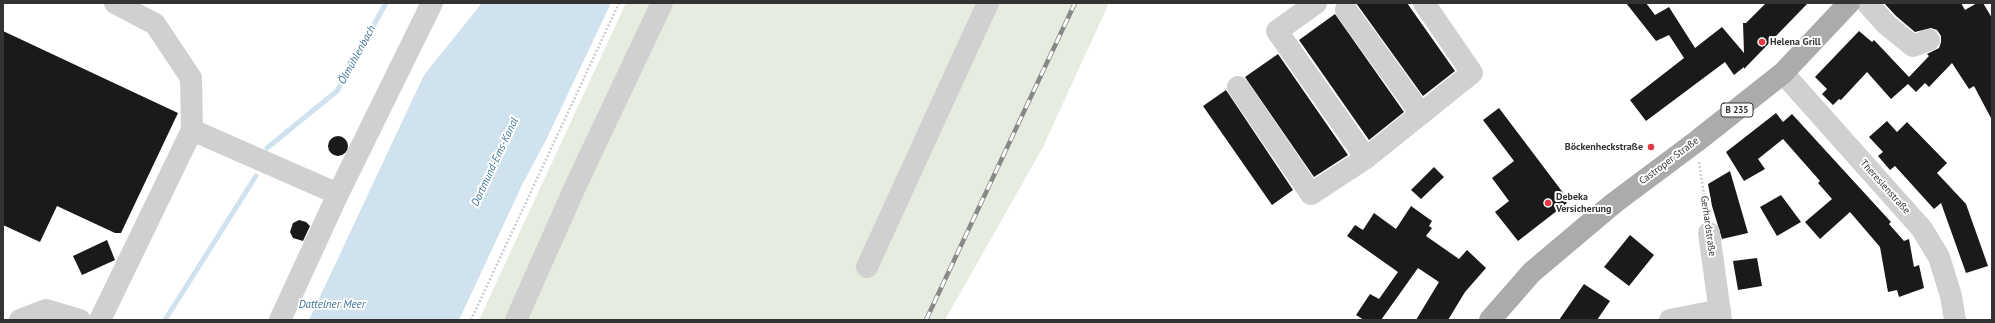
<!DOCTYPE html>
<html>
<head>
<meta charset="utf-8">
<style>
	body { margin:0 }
	#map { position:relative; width:1995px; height:323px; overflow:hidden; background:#fff; font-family:"PT Sans",sans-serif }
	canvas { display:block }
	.frame { position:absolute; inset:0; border:4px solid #333; pointer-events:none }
</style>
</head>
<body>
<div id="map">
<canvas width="1995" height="323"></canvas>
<div class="frame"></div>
</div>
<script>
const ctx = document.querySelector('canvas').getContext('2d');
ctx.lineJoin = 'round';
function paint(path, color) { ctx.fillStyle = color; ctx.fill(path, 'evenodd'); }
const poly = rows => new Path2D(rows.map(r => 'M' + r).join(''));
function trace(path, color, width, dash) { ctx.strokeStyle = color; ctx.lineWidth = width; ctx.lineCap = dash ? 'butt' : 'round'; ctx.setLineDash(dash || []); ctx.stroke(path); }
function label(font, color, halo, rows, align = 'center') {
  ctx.font = font + ' "PT Sans",sans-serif'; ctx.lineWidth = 4; ctx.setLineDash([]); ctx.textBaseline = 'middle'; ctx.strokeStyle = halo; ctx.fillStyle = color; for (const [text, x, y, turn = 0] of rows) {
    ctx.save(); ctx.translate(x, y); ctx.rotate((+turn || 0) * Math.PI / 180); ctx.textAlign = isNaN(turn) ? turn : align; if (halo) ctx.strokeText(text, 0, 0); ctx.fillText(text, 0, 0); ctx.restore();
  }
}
const green = poly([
	[626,3,1109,3,1043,147,945,320,479,320]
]);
const water = poly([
	[482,3,611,3,546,140,522,185,459,320,309,320,424,75]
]);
const stream = poly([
	[267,148,337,91,386,3],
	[165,320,256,176]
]);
const building = poly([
	[1356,3,1407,3,1455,71,1423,96],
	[1626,3,1646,3,1655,15,1669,7,1695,48,1722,27,1744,53,1743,23,1746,23,1766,3,1808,3,1744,69,1744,67,1734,75,1725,62,1646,121,1630,100,1684,58,1669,35,1656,41],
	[1884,3,1961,3,1965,10,1977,3,1983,3,1992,18,1992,120,1974,86,1969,89,1952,63,1929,87,1925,83,1916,92,1908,84,1891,99,1867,72,1841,100,1839,99,1833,105,1822,94,1827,89,1815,77,1859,31,1872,42,1874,40,1909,77,1929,56,1927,54,1939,48,1941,42,1941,36,1937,30,1931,28,1915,32,1896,16],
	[1335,14,1404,112,1369,140,1299,40],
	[3,31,178,113,121,233,115,233,57,206,40,242,3,225],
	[1278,54,1348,155,1314,177,1245,77],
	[1226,90,1293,190,1272,205,1203,106],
	[1499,108,1564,194,1561,197,1567,203,1518,241,1495,212,1509,201,1492,178,1514,161,1483,120],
	[1776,113,1783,122,1792,114,1891,222,1889,224,1904,241,1909,239,1914,267,1919,265,1924,288,1899,297,1897,290,1888,292,1880,247,1850,212,1820,239,1805,222,1832,199,1818,183,1820,181,1783,139,1758,159,1765,169,1744,181,1726,152],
	[1887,121,1897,132,1907,122,1947,163,1937,173,1966,204,1988,266,1966,273,1941,203,1934,209,1895,166,1890,170,1878,156,1883,152,1869,137],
	'328 146a10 10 0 1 1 20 0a10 10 0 1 1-20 0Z',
	[1434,167,1444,177,1421,199,1411,190],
	[1730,171,1748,233,1722,239,1712,206,1708,184],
	[1781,195,1801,222,1777,236,1760,207],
	[1411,206,1432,221,1429,226,1432,228,1426,236,1459,259,1467,250,1486,268,1465,292,1448,320,1416,320,1439,282,1418,268,1381,320,1364,320,1356,315,1370,294,1379,299,1398,272,1347,236,1355,225,1363,230,1374,213,1396,229],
	[299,220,306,222,310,226,303,241,293,238,290,232,293,223],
	[1630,235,1654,255,1629,286,1604,267],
	[107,240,115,260,82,275,73,256],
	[1757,258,1762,286,1738,290,1733,261],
	[1584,284,1610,301,1597,320,1559,320]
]);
const path = poly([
	[1699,162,1707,215],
	[471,320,619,3]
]);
const minor = poly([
	[1316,3,1277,31,1366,158,1472,73,1424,3],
	[1867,3,1887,25,1913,46,1929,40],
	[1346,10,1421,114],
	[1783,73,1922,229,1939,257,1951,296,1955,320],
	[1238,87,1311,194,1366,158],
	[192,130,338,194],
	[1709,233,1721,320],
	[867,267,988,3],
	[20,320,46,310,80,320],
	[100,320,192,130,191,78,155,24,115,3],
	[280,320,338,194,432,3],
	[516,320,576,185,662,3],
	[1670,320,1720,310]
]);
const major = poly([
	[1490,320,1532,272,1614,203,1697,141,1783,73,1849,3]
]);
const rail = poly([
	[926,320,1075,3]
]);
const markers = [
	[1762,42,4,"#e63946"],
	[1651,147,4,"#e63946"],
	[1548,203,4,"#e63946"]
];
const shields = [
	[1737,110,32]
];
const shieldNames = [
	["B 235",1737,110]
];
const poiNames = [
	["Helena Grill",1770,42],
	["Böckenheckstraße",1643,147,"right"],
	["Debeka",1556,197],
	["Versicherung",1556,209]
];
const streetNames = [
	["Castroper Straße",1669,161,-37],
	["Theresienstraße",1885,187,48],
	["Gerhardstraße",1708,226,82]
];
const waterNames = [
	["Ölmühlenbach",357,55,-61],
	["Dortmund-Ems-Kanal",495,162,-65],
	["Dattelner Meer",332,305]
];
paint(green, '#e6ecdf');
paint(water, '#cfe2ee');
trace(stream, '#cfe2ee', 5);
paint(building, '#1a1a1a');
trace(path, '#cdcdcd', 2.5, [2, 2]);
trace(minor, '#d0d0d0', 22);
trace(major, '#ababab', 22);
trace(rail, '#888', 4.5);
trace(rail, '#fff', 3, [9]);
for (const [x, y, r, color] of markers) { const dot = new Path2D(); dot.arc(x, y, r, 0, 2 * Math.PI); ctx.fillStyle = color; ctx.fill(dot); trace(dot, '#fff', 1.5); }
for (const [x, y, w] of shields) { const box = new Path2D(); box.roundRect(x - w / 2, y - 7, w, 14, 3); ctx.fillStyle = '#fff'; ctx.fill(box); trace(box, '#333', 1); }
label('bold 9px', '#333', null, shieldNames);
label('bold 10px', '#333', '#fff', poiNames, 'left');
label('10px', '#333', '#fff', streetNames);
label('italic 11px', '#3f7597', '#fff', waterNames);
</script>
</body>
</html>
